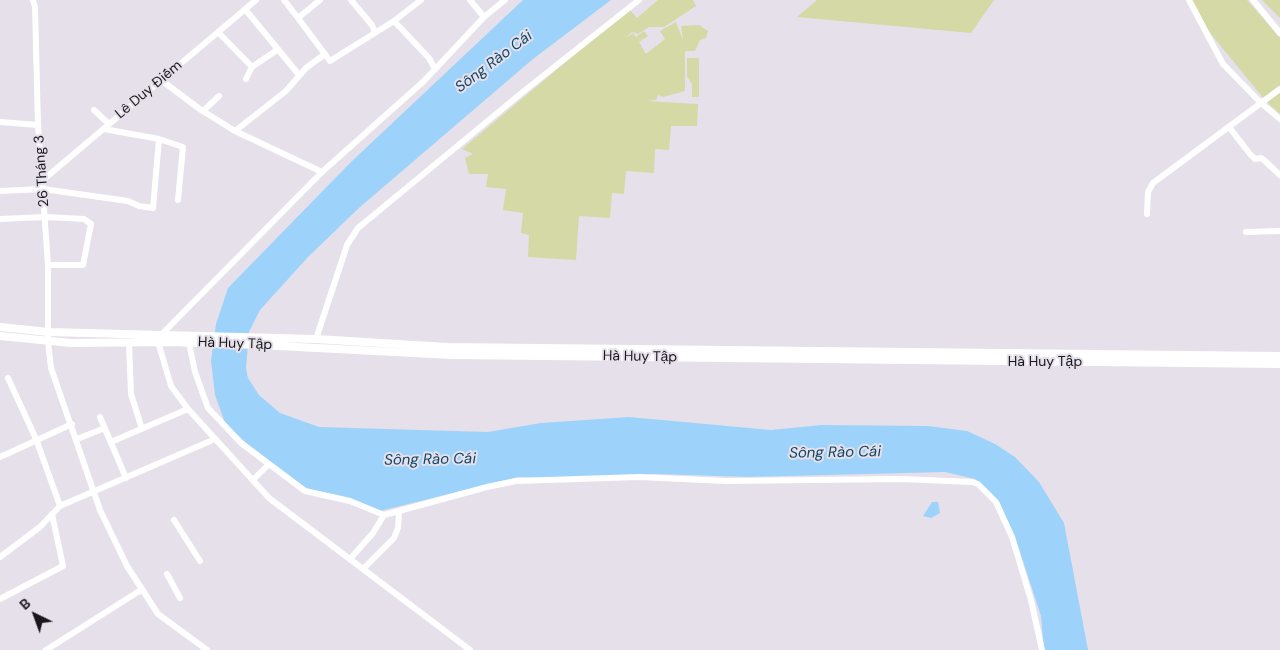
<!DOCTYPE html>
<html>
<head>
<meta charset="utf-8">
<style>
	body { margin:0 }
	#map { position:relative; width:1280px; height:650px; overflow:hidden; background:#e6e0ea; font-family:"DM Sans",sans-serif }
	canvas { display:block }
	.north { position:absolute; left:10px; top:590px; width:50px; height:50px; -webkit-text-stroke:4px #e6e0ea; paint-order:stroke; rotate:318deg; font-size:14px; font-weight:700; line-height:20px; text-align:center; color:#19171b }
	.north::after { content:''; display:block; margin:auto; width:18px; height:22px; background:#19171b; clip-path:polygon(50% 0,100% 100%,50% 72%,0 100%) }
</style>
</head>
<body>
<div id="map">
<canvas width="1280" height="650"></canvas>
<div class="north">B</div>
</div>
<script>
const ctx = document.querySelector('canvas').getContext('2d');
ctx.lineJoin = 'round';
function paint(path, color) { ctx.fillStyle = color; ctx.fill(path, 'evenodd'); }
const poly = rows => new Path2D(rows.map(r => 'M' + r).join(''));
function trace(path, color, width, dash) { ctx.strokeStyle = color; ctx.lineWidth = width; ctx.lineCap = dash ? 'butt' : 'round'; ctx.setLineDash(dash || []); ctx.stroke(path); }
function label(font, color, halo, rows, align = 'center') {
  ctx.font = font + ' "DM Sans",sans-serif'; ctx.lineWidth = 4; ctx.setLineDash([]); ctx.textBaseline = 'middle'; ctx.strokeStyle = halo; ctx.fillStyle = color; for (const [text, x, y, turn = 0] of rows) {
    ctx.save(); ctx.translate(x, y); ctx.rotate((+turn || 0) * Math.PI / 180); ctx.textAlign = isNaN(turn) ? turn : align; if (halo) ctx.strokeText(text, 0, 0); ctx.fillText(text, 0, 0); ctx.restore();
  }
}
const green = poly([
	[658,0,693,0,696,6,664,27,649,27,638,34,632,32,624,39,633,33,636,37,644,31,648,36,639,42,646,54,665,39,660,31,676,22,683,40,681,26,699,25,708,31,706,38,700,40,695,51,685,51,685,91,663,97,658,95,656,100,647,101,698,104,697,126,671,126,669,150,655,149,654,173,626,171,624,194,612,193,610,218,579,216,576,260,528,257,529,235,521,233,523,213,503,210,506,189,486,187,488,174,469,174,465,158,473,154,462,149,629,9,637,18],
	[817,0,994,0,971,33,797,17],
	[1188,0,1247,0,1280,38,1280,114,1265,100,1206,28],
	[1262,0,1280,0,1280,18],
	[687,58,699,58,699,97,692,97,692,84,687,76]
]);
const water = poly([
	[523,0,611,0,533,59,360,207,308,257,260,310,249,332,246,368,248,378,259,395,280,413,319,427,488,432,541,423,629,417,771,430,821,425,928,426,967,431,995,444,1015,457,1039,482,1064,523,1088,650,1044,650,1041,616,1015,537,999,502,975,479,945,472,748,477,656,474,574,479,518,477,380,511,309,490,264,460,225,423,215,395,211,361,216,324,228,288,351,162],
	[932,502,938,502,940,513,931,518,923,516]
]);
const minor = poly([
	[33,0,35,7,38,125,48,265,48,342,51,368,100,510,127,566,158,614,207,650],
	[284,0,298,18,320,0],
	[351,0,372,25,375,33],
	[470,0,484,17,505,0],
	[1189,0,1223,64,1261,103,1280,119],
	[1253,0,1280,33],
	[245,9,299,75],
	[298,18,330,61,394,21,421,0],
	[394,21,429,58,435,69],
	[218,32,252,67],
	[246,79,252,67,277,50],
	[161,80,201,110,235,131,322,172],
	[94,110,109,124],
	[203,111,219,96],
	[0,122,38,125],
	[1229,127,1250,154,1255,159,1261,158,1265,161,1280,175],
	[235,131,286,91,306,68,325,54],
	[159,139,183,147,178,200],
	[43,180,256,0],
	[0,191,43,189,128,201,139,206,153,208,159,139,104,129],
	[1147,214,1148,192,1153,183,1280,89],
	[0,219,45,217,84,219,91,224,83,265,48,265],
	[1246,232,1280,231],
	[163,333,322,172,424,81,484,17],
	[188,338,195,372,208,408,241,443,305,491,350,501,384,515,487,487,516,481,639,477,726,481,901,479,972,482,978,484,996,502,1012,537,1031,600,1042,650],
	[316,339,347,245,358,228,524,91,639,0],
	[158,342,171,386,188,409,269,498,470,650],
	[129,343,131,394,142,429],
	[8,378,36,439,60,506],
	[100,417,126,478],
	[77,439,105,428],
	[111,442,188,409],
	[0,457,72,424],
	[253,480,268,465],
	[174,520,200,561],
	[0,557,40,527,60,506,215,439],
	[350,559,373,533,384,515],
	[363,569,394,538,398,528,399,512],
	[167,574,180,598],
	[0,599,63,566,52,514],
	[46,650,141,590]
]);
const major = poly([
	[0,327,49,332,316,339,447,347,1280,356],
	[0,336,71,343,170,342,259,345,452,355,1280,364]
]);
const streetNames = [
	["Lê Duy Điếm",149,90,-40],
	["26 Tháng 3",42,171,-94],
	["Hà Huy Tập",235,344,2],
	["Hà Huy Tập",640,357,1],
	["Hà Huy Tập",1045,362]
];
const waterNames = [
	["Sông Rào Cái",494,62,-37],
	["Sông Rào Cái",835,453,-1],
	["Sông Rào Cái",430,460,-1]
];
paint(green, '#d4d9a5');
paint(water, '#9dd3fa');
trace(minor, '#fff', 6);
trace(major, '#fff', 8);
label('14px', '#19171b', '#e6e0ea', streetNames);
label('italic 15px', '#0e4564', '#e6e0ea', waterNames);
</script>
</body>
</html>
